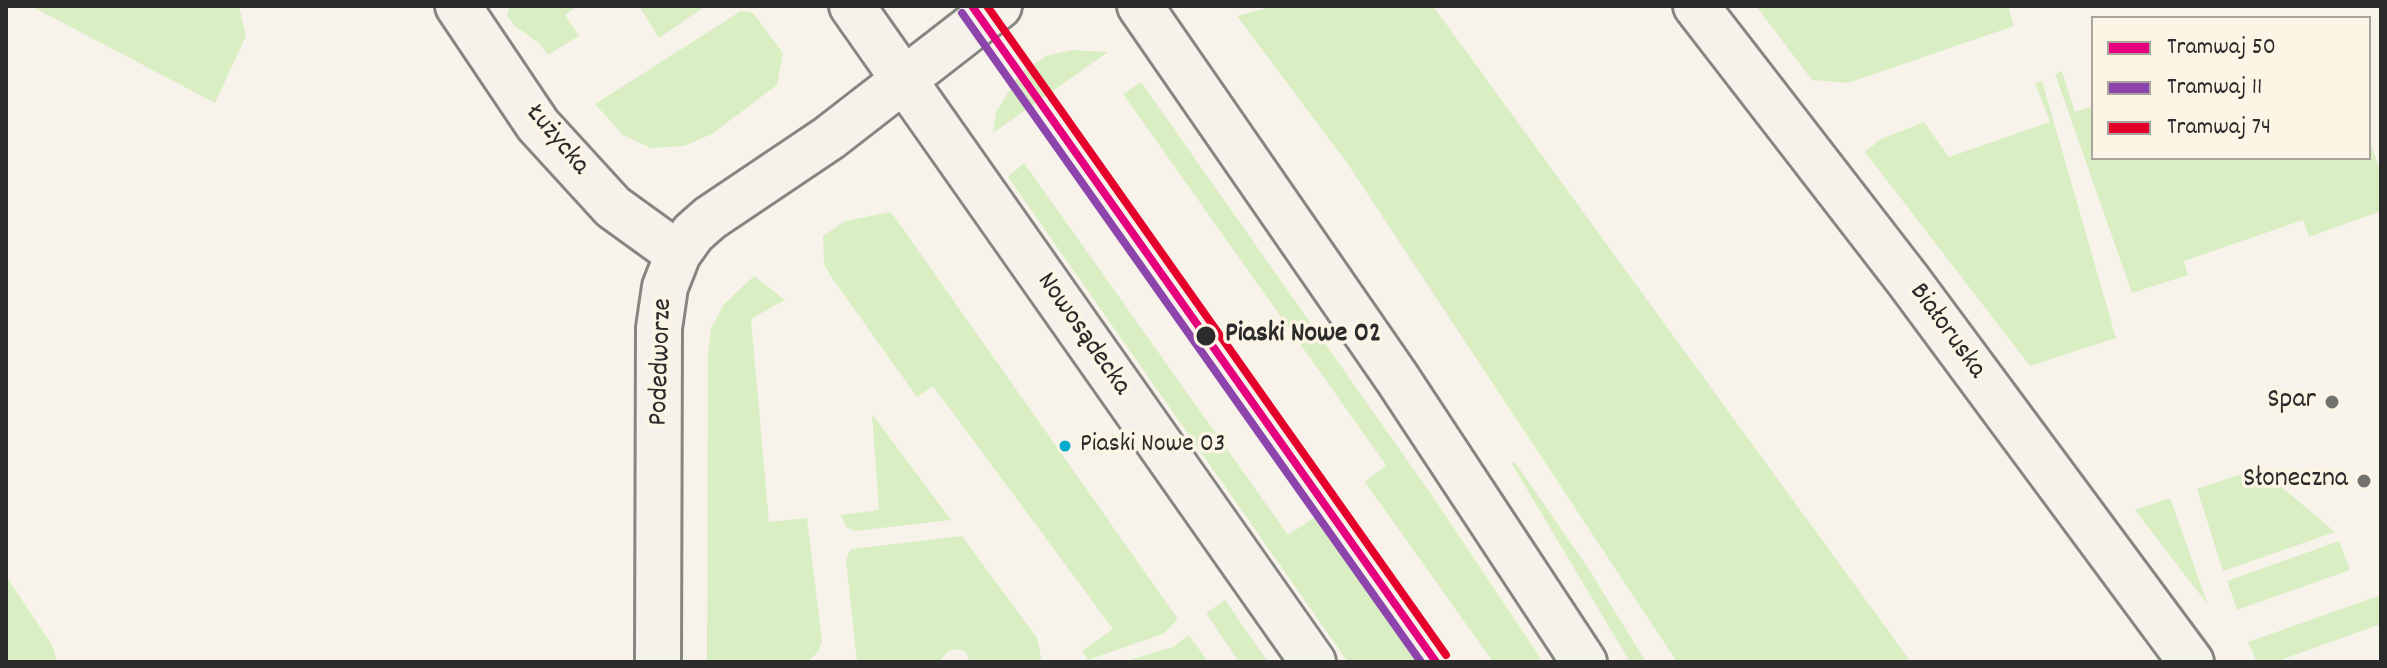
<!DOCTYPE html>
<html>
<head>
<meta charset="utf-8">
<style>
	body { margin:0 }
	#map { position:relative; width:2387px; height:668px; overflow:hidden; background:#f7f3ea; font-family:Dekko,sans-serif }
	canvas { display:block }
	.frame { position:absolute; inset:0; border:8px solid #2b2b2b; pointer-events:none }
	.legend { position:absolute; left:2091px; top:16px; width:280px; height:144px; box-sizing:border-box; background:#fcf5e5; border:2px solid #a8a49b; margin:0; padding:10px 14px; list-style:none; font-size:24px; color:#2b2b2b }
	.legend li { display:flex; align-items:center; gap:16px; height:40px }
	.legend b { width:40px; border:2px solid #a8a49b }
</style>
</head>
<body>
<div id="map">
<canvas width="2387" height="668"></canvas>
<div class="frame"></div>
<ul class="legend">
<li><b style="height:10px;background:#e5007d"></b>Tramwaj 50</li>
<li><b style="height:10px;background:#8e44ad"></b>Tramwaj 11</li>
<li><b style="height:10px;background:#e4002b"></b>Tramwaj 74</li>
</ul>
</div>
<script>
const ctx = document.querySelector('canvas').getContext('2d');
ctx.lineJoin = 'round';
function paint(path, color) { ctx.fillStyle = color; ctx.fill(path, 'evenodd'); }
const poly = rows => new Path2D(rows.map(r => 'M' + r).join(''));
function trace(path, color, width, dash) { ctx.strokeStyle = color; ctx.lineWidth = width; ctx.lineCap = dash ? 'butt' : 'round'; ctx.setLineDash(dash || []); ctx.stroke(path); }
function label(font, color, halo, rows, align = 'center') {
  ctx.font = font + ' Dekko,sans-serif'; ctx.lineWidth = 7; ctx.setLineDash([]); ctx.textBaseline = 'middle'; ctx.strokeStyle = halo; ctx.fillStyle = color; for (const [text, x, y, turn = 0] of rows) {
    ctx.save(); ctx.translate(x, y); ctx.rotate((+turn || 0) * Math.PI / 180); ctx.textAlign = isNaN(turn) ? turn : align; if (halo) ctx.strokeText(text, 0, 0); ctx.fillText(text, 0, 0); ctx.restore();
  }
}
const green = poly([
	[31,6,239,6,246,36,215,103],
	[510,6,578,6,565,15,579,36,548,55,539,43,515,26,507,16],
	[639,6,706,6,659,38],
	[1276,6,1433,6,1911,662,1677,662,1347,163,1237,16],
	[1756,6,2008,6,2014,26,1848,83,1812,80],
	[741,11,753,13,783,53,777,85,712,134,684,146,651,148,623,135,595,104],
	[1072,50,1108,52,993,133,996,112,1020,73,1046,56],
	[2062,71,2075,112,2093,106,2093,158,2369,158,2369,140,2381,173,2381,211,2309,237,2303,220,2184,261,2188,275,2132,293,2055,74],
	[2042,81,2116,338,2030,366,1865,152,1881,139,1924,122,1949,157,2050,122,2035,83],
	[1141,82,1431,494,1543,662,1493,662,1365,482,1386,465,1123,94],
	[1024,163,1288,535,1317,516,1419,662,1348,662,1008,177],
	[891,212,1178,619,1163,634,1088,660,1082,651,1113,629,933,386,917,397,830,275,824,264,823,236,845,221],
	[754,276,785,300,751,319,769,522,807,518,822,641,818,652,808,662,707,661,708,354,711,329,724,304],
	[872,414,951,520,855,531,846,527,841,515,879,510],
	[1515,462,1590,571,1646,662,1630,662,1512,464],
	[2259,468,2335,532,2223,571,2197,489],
	[2170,498,2208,605,2135,510],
	[962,536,1037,638,1042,662,970,662,966,652,958,649,948,651,939,662,857,662,846,560,849,552,852,549],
	[2339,541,2350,570,2237,610,2227,581],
	[6,576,52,645,57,662,6,662],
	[2381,595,2381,624,2275,662,2257,662,2248,642],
	[1225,600,1268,662,1239,662,1206,613],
	[1189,635,1208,662,1122,662,1173,647]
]);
const minor = poly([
	[458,6,538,125,613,207,678,254],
	[1696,6,1908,280,2191,662],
	[658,662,659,328,665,287,678,254,693,233,710,218,829,138,999,6]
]);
const secondary = poly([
	[852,6,1313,662],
	[1140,6,1397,378,1584,662]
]);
const tram1 = poly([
	[972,6,1436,662]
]);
const tram2 = poly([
	[962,13,1421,662]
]);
const tram3 = poly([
	[987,6,1446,655]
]);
const markers = [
	[1206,336,11,"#2b2b2b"],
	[2332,402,8,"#72716e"],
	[1065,446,7,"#00a9ce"],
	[2364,481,8,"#72716e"]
];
const busNames = [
	["Piaski Nowe 03",1080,446]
];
const streetNames = [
	["Łużycka",556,141,50],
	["Białoruska",1946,332,54],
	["Nowosądecka",1082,335,55],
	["Podedworze",663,362,-88]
];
const stopNames = [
	["Piaski Nowe 02",1225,336]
];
const poiNames = [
	["Spar",2316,402],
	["Słoneczna",2348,481]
];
paint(green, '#daeec4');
trace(minor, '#878581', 50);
trace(secondary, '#878581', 50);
trace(minor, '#f5f2ec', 44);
trace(secondary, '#f5f2ec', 44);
trace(tram1, '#e5007d', 8);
trace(tram2, '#8e44ad', 8);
trace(tram3, '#e4002b', 8);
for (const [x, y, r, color] of markers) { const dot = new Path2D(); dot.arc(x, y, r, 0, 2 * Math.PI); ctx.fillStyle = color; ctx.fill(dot); trace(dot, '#fcf5e5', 3); }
label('26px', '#2b2b2b', '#fcf5e5', busNames, 'left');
label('28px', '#2b2b2b', '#fcf5e5', streetNames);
label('bold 28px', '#2b2b2b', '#fcf5e5', stopNames, 'left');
label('28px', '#2b2b2b', '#fcf5e5', poiNames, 'right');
</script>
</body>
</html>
